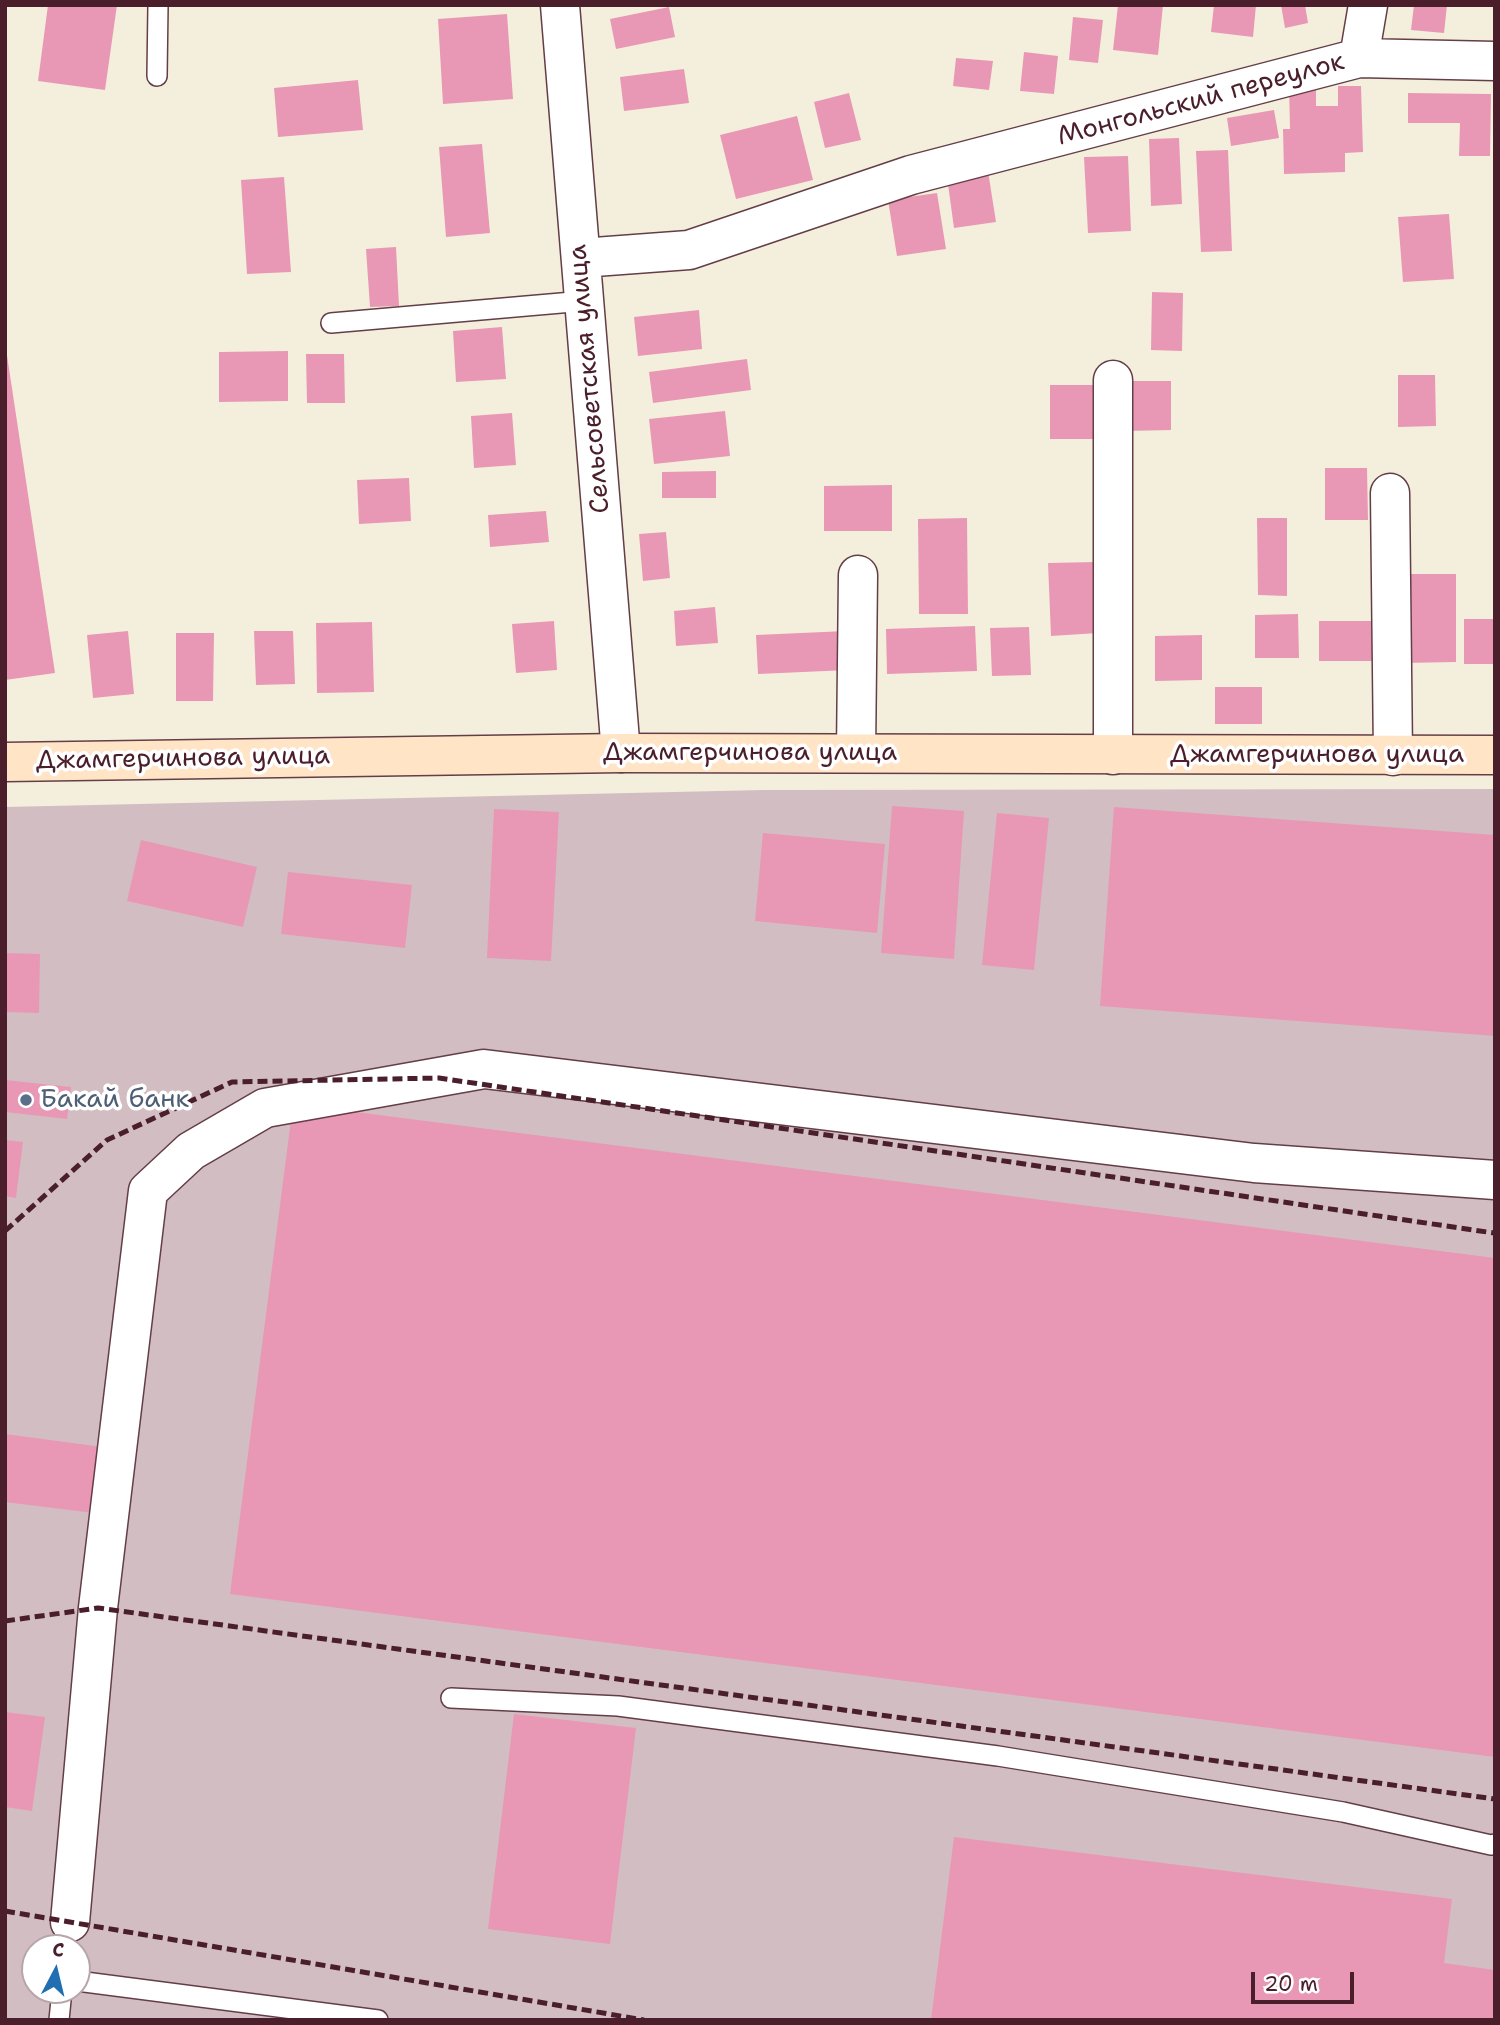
<!DOCTYPE html>
<html>
<head>
<meta charset="utf-8">
<style>
	body { margin:0 }
	#map { position:relative; width:1500px; height:2025px; overflow:hidden; background:#f4efdd; font-family:"Shantell Sans",sans-serif }
	canvas { display:block }
	.frame { position:absolute; inset:0; border:7px solid #4a1f2b; pointer-events:none }
	.north { position:absolute; left:21px; top:1934px; width:70px; height:70px; box-sizing:border-box; background:#fff; border:2px solid #b7a5aa; border-radius:50%; rotate:7deg; font-size:19px; font-weight:700; line-height:28px; text-align:center; color:#4a1f2b }
	.north::after { content:''; display:block; margin:auto; width:24px; height:32px; background:#1f6fb2; clip-path:polygon(50% 0,100% 100%,50% 72%,0 100%) }
	.scale { position:absolute; left:1251px; top:1972px; width:103px; height:32px; box-sizing:border-box; border:4px solid #4a1f2b; border-top:0; padding-left:9px; font-size:21px; line-height:24px; white-space:nowrap; color:#4a1f2b; -webkit-text-stroke:5px #fff; paint-order:stroke }
</style>
</head>
<body>
<div id="map">
<canvas width="1500" height="2025"></canvas>
<div class="frame"></div>
<div class="north">С</div>
<div class="scale">20 m</div>
</div>
<script>
const ctx = document.querySelector('canvas').getContext('2d');
ctx.lineJoin = 'round';
function paint(path, color) { ctx.fillStyle = color; ctx.fill(path, 'evenodd'); }
const poly = rows => new Path2D(rows.map(r => 'M' + r).join(''));
function trace(path, color, width, dash) { ctx.strokeStyle = color; ctx.lineWidth = width; ctx.lineCap = dash ? 'butt' : 'round'; ctx.setLineDash(dash || []); ctx.stroke(path); }
function label(font, color, halo, rows, align = 'center') {
  ctx.font = font + ' "Shantell Sans",sans-serif'; ctx.lineWidth = 7; ctx.setLineDash([]); ctx.textBaseline = 'middle'; ctx.strokeStyle = halo; ctx.fillStyle = color; for (const [text, x, y, turn = 0] of rows) {
    ctx.save(); ctx.translate(x, y); ctx.rotate((+turn || 0) * Math.PI / 180); ctx.textAlign = isNaN(turn) ? turn : align; if (halo) ctx.strokeText(text, 0, 0); ctx.fillText(text, 0, 0); ctx.restore();
  }
}
const industrial = poly([
	[1495,789,1495,2020,5,2020,5,807,763,790],
	[35,1948,77,1948,77,1990,35,1990]
]);
const building = poly([
	[48,5,117,5,105,90,38,81],
	[1118,5,1163,5,1158,55,1113,50],
	[1214,5,1256,5,1253,37,1211,32],
	[1281,5,1305,5,1308,23,1285,28],
	[1414,5,1447,5,1444,33,1411,30],
	[669,7,675,37,616,49,610,19],
	[507,14,513,99,443,104,438,19],
	[1073,17,1103,20,1098,63,1069,60],
	[1024,52,1058,56,1054,94,1020,91],
	[956,58,993,61,989,90,953,86],
	[684,69,689,103,624,111,620,77],
	[358,80,363,130,278,137,274,88],
	[1316,84,1316,106,1338,106,1338,86,1361,86,1363,152,1345,153,1345,172,1284,174,1283,129,1290,129,1289,85],
	[849,93,861,140,825,148,814,102],
	[1408,93,1491,94,1490,156,1459,156,1460,123,1408,123],
	[1274,110,1279,138,1231,146,1227,118],
	[797,116,813,180,736,199,720,135],
	[1179,138,1182,204,1151,206,1149,139],
	[482,144,490,233,446,237,439,147],
	[1228,150,1232,251,1201,252,1196,151],
	[1128,156,1131,231,1088,233,1084,157],
	[988,171,996,222,954,228,947,177],
	[284,177,291,272,247,274,241,180],
	[937,193,946,249,897,256,888,200],
	[1449,214,1454,279,1403,282,1398,217],
	[396,247,399,306,370,307,366,249],
	[1152,292,1183,293,1182,351,1151,350],
	[699,310,702,349,638,356,634,317],
	[502,327,506,379,456,382,453,331],
	[5,342,55,673,5,680],
	[288,351,288,401,219,402,219,352],
	[306,354,344,354,345,403,307,403],
	[747,359,751,390,653,403,649,372],
	[1398,375,1435,375,1436,426,1398,427],
	[1125,381,1171,381,1171,430,1125,431],
	[1050,385,1098,385,1098,439,1050,439],
	[725,411,730,456,654,464,649,419],
	[512,413,516,465,474,468,471,416],
	[1325,468,1367,468,1368,520,1325,520],
	[716,471,716,498,662,498,662,472],
	[409,478,411,521,359,524,357,480],
	[892,485,892,531,824,531,824,486],
	[546,511,549,542,490,547,488,515],
	[967,518,968,614,919,614,918,519],
	[1257,518,1287,518,1287,596,1258,595],
	[666,532,670,578,643,581,639,534],
	[1095,562,1098,633,1051,636,1048,563],
	[1402,574,1456,574,1456,662,1402,663],
	[715,607,718,643,676,646,674,611],
	[1298,614,1299,658,1255,658,1255,615],
	[1464,619,1495,619,1495,664,1464,664],
	[554,621,557,670,516,673,512,624],
	[1319,621,1376,621,1376,661,1319,661],
	[372,622,374,692,317,693,316,623],
	[975,626,977,671,887,674,886,629],
	[1029,627,1031,675,992,676,990,628],
	[128,631,134,694,93,698,87,635],
	[254,631,293,631,295,684,256,685],
	[846,631,848,670,758,674,756,635],
	[176,633,214,633,213,701,176,701],
	[1202,635,1202,680,1155,681,1155,636],
	[1215,687,1262,687,1262,724,1215,724],
	[892,806,964,811,954,959,881,953],
	[1114,807,1495,835,1495,1036,1100,1006],
	[494,809,559,812,551,961,487,958],
	[997,813,1049,818,1034,970,982,965],
	[763,833,885,844,877,933,755,921],
	[141,840,257,867,243,927,127,901],
	[288,872,412,885,405,948,281,934],
	[5,953,40,954,39,1013,5,1012],
	[5,1080,71,1087,67,1119,5,1112],
	[293,1104,1495,1258,1495,1757,230,1594],
	[5,1140,23,1142,16,1198,5,1196],
	[5,1434,110,1448,102,1514,5,1502],
	[5,1712,45,1717,32,1811,5,1807],
	[514,1714,636,1728,610,1944,488,1929],
	[954,1837,1452,1899,1444,1963,1495,1970,1495,2020,931,2020]
]);
const lane = poly([
	[157,76,158,5],
	[331,323,584,301],
	[451,1698,618,1706,998,1756,1343,1812,1491,1845,1495,1844],
	[77,1981,378,2020],
	[59,2020,62,1990]
]);
const street = poly([
	[560,5,621,753],
	[1359,58,1368,5],
	[581,258,689,250,911,175,1359,58,1495,61],
	[1390,493,1393,756],
	[856,753,858,575],
	[1113,755,1113,380],
	[70,1922,98,1608,148,1191,191,1151,265,1108,484,1069,1254,1163,1495,1180]
]);
const secondary = poly([
	[5,762,621,753,1495,755]
]);
const rail = poly([
	[5,1231,107,1140,232,1082,439,1078,1494,1233],
	[5,1621,98,1608,1495,1799],
	[5,1911,644,2020]
]);
const markers = [
	[26,1100,7,"#5c6f8a"]
];
const streetNames = [
	["Монгольский переулок",1201,100,-15],
	["Сельсоветская улица",590,379,-95],
	["Джамгерчинова улица",750,753],
	["Джамгерчинова улица",1317,755],
	["Джамгерчинова улица",183,759,-1]
];
const serviceNames = [
	["Бакай банк",40,1100]
];
paint(industrial, '#d2bec2');
paint(building, '#e898b4');
trace(lane, '#643e46', 22);
trace(street, '#643e46', 41);
trace(secondary, '#643e46', 41);
trace(lane, '#fff', 19);
trace(street, '#fff', 38);
trace(secondary, '#ffe4c6', 38);
trace(rail, '#4a1f2b', 5, [10, 5]);
for (const [x, y, r, color] of markers) { const dot = new Path2D(); dot.arc(x, y, r, 0, 2 * Math.PI); ctx.fillStyle = color; ctx.fill(dot); trace(dot, '#fff', 2.5); }
label('26px', '#4a1f2b', '#fff', streetNames);
label('26px', '#4e5e75', '#fff', serviceNames, 'left');
</script>
</body>
</html>
